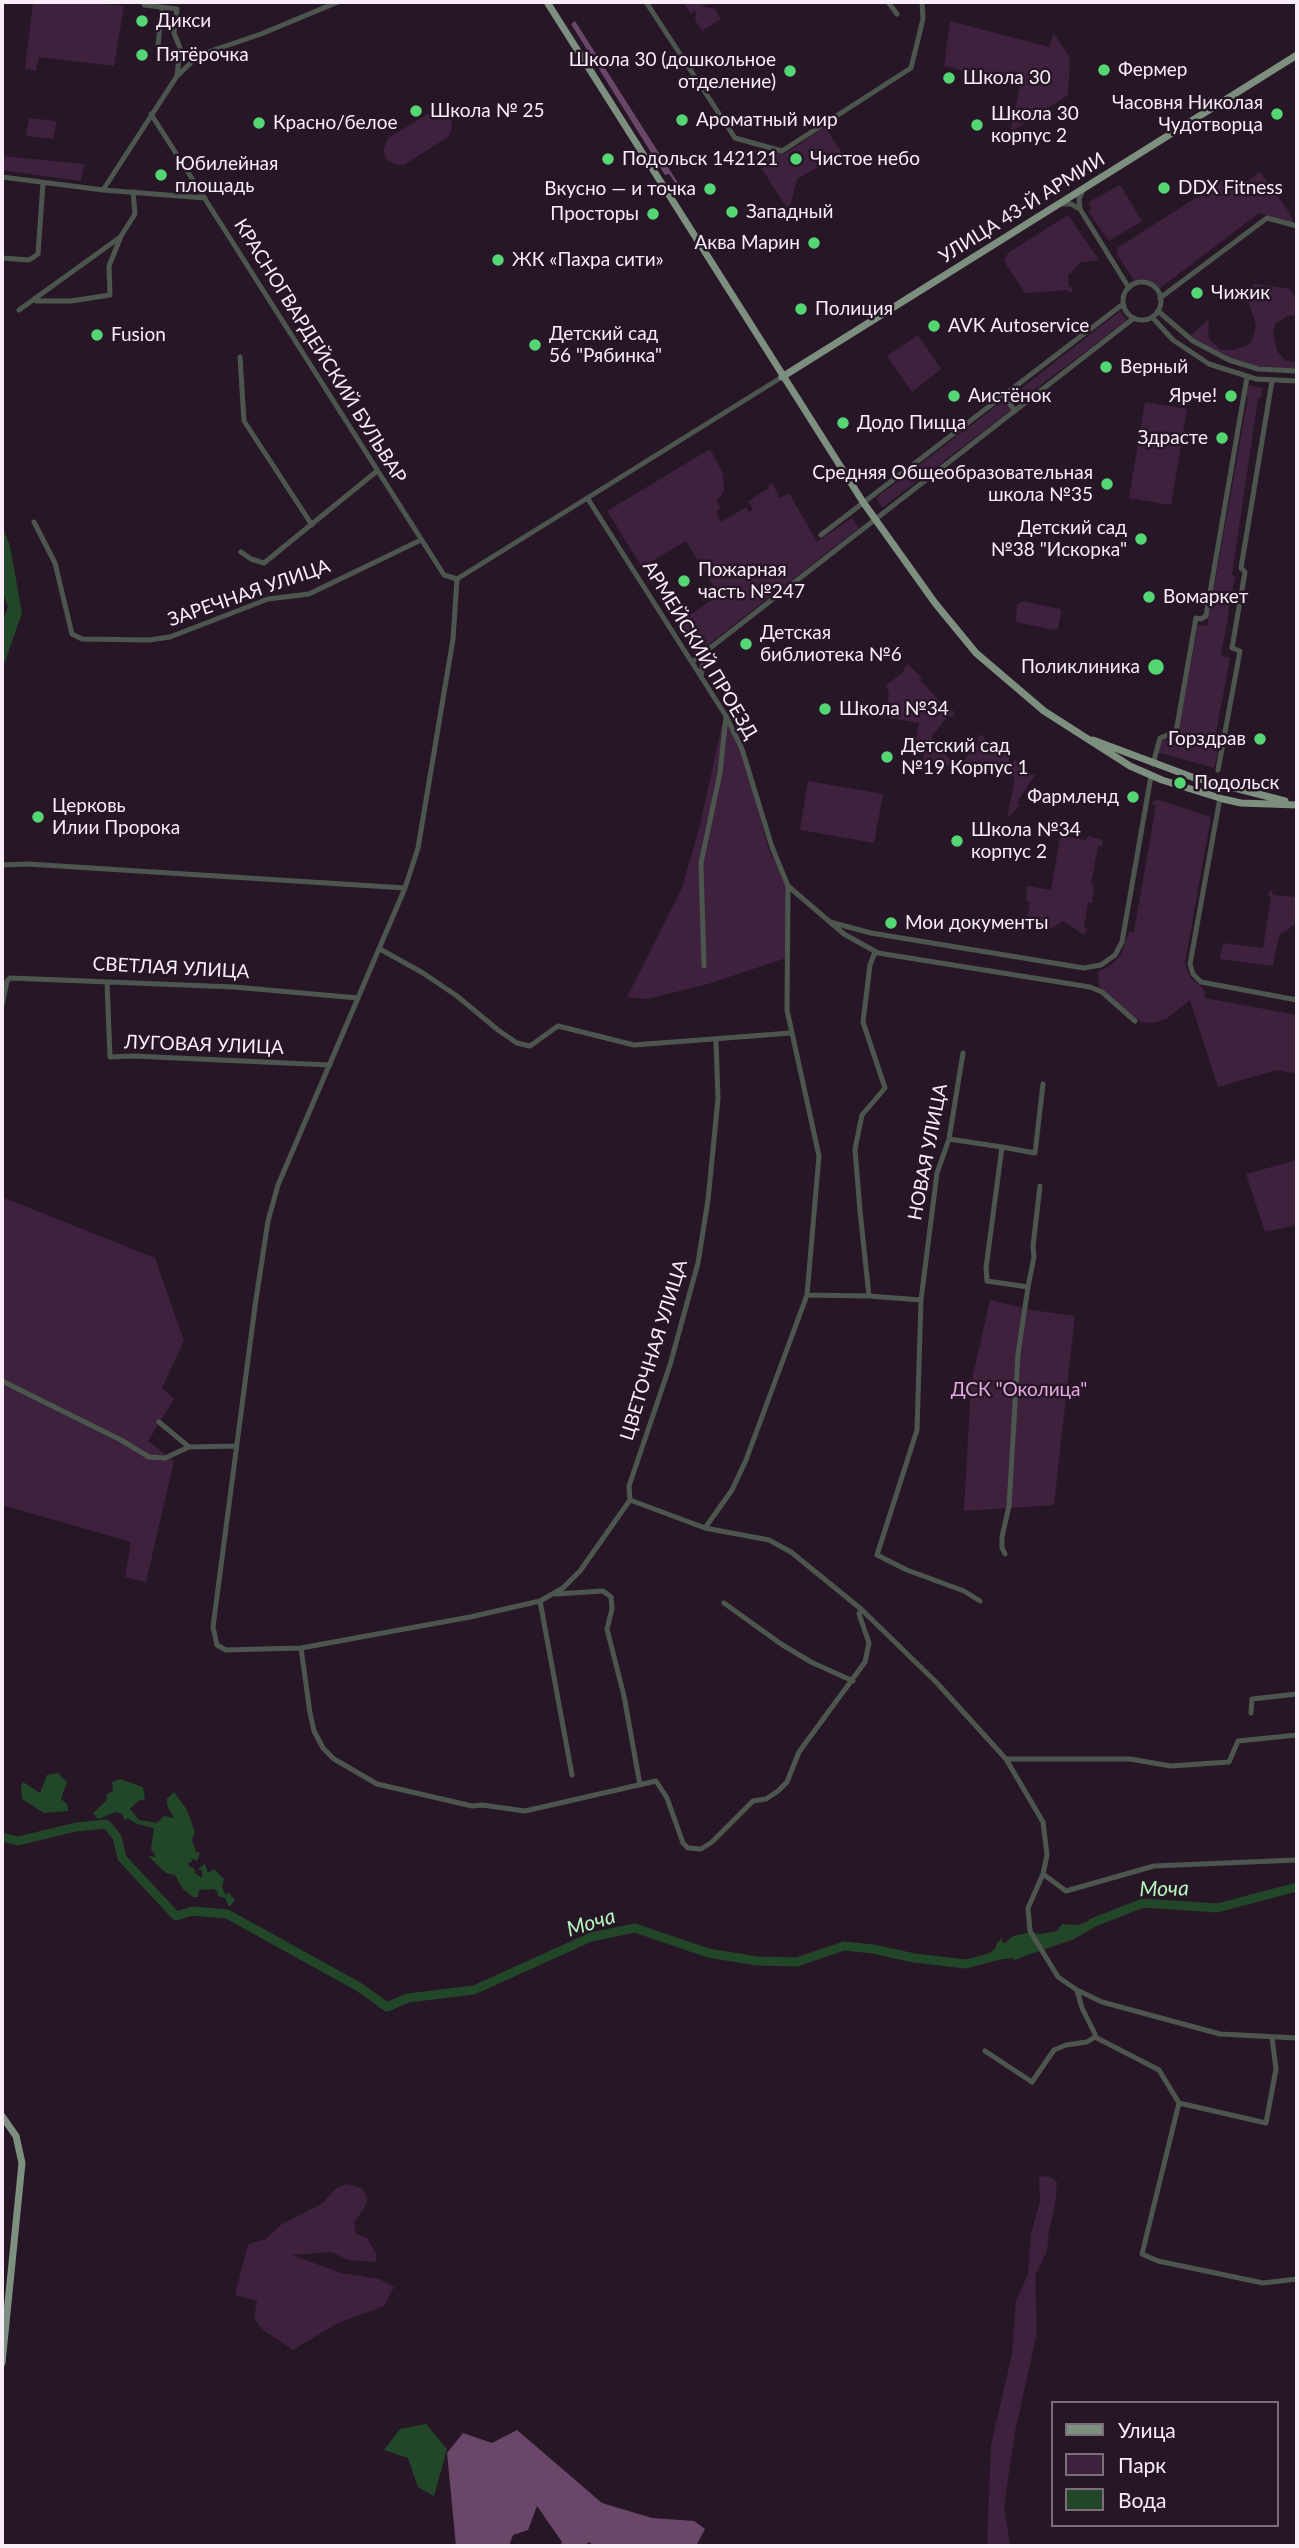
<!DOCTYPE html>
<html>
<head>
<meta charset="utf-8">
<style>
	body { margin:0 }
	#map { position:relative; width:1299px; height:2548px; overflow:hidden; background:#271726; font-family:Lato,sans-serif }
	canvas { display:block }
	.frame { position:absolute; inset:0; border:4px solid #f9edf8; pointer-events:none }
	.legend { position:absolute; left:1051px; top:2401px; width:228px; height:126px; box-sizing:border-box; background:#271726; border:2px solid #7b6d7a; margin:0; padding:9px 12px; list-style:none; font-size:21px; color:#f9edf8 }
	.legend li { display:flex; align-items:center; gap:14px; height:35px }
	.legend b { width:35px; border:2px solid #7b6d7a }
</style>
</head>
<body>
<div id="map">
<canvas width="1299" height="2548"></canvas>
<div class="frame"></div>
<ul class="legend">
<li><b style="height:9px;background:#7d8f7f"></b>Улица</li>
<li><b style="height:19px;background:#3e213d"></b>Парк</li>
<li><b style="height:19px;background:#214728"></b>Вода</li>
</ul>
</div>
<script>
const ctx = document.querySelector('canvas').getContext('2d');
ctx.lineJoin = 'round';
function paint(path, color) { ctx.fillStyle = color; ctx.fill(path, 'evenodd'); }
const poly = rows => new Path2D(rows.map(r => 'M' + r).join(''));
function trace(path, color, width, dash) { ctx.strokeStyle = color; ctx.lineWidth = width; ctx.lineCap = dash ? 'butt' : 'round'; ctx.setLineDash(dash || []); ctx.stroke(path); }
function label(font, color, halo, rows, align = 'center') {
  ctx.font = font + ' Lato,sans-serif'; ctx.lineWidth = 5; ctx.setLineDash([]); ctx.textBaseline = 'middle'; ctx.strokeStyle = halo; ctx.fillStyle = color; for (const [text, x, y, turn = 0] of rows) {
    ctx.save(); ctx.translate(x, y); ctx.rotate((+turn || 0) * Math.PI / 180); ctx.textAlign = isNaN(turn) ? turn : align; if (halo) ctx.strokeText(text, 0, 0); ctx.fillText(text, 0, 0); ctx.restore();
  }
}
const green = poly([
	[33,2,84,2,124,6,114,66,39,57,36,71,25,69],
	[683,2,709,2,711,4,700,6,715,9,721,19,702,31,695,20,696,10,691,14],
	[950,21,1049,47,1054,34,1070,57,1068,95,1010,133,1020,85,944,66],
	[436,109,444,111,451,118,452,128,448,137,404,165,397,165,388,161,383,151,388,138],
	[29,118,57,121,53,139,26,136],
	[825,127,842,153,797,179,789,211,749,149,784,154],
	[2,156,84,164,81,181,2,170],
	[1260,172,1289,212,1294,223,1259,213,1159,289,1151,282,1135,282,1117,254,1117,248,1227,178,1236,189],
	[1120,185,1142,221,1109,241,1088,211,1091,209,1089,202],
	[1068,215,1099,260,1079,263,1071,273,1068,274,1069,287,1073,287,1072,292,1069,292,1068,290,1025,293,1004,261,1008,253],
	[1255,284,1290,289,1297,301,1297,315,1288,316,1276,323,1273,330,1277,351,1285,360,1297,363,1297,369,1256,366,1228,358,1210,350,1190,336,1209,319,1208,331,1210,340,1221,350,1234,350,1246,346,1252,341,1256,325,1249,303,1238,297],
	[1120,311,1127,320,1014,405,1009,398],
	[918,335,941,369,912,392,887,356],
	[1247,385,1262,388,1261,397,1258,398,1232,575,1235,576,1221,656,1230,658,1213,749,1218,752,1214,768,1157,752,1160,739,1176,741,1198,625,1207,626,1248,397,1246,395],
	[1004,400,1011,410,882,508,876,498],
	[1145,402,1187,409,1171,505,1129,498],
	[710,449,723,473,724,491,717,501,720,508,716,512,721,522,746,507,749,512,753,509,748,501,769,488,769,486,772,483,780,498,789,493,817,542,852,518,859,528,696,654,677,624,719,595,686,541,642,567,607,511],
	[1022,601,1060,609,1061,613,1058,629,1054,630,1016,622,1017,604],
	[908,664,922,678,920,680,949,711,952,709,955,715,953,717,948,716,931,737,933,740,916,740,919,723,884,717,889,695,886,685,905,671,904,668],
	[722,725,729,725,741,749,769,850,787,886,786,958,708,984,647,999,627,997,682,888,700,825],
	[981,734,994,749,1000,744,1002,746,1000,748,1010,757,1008,760,1012,763,1015,760,1032,775,1036,774,1017,802,1020,805,1007,818,1015,777,923,761,924,753,919,748,926,747,944,754,959,766,979,742,977,739],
	[808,781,883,794,874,843,800,830],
	[1156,799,1211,817,1185,963,1190,977,1204,989,1205,998,1297,1015,1297,1074,1277,1070,1218,1087,1190,1000,1166,1019,1153,1023,1140,1022,1099,987,1098,972,1111,965,1121,955,1129,932,1134,931,1156,805,1152,804],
	[1061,832,1067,832,1067,837,1086,840,1088,836,1103,840,1102,846,1098,846,1091,884,1094,885,1092,903,1088,903,1084,928,1087,929,1084,935,1063,921,1051,929,1047,928,1047,926,1023,922,1027,919,1030,902,1026,900,1027,886,1051,890],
	[1269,891,1272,891,1273,895,1297,897,1297,923,1279,935,1273,966,1220,959,1223,943,1263,948,1271,897,1268,896],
	[1297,1160,1297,1225,1265,1232,1246,1174],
	[2,1197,155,1258,184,1341,162,1388,174,1399,148,1441,174,1461,146,1582,125,1577,131,1542,2,1505],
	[990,1300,1032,1310,1075,1316,1054,1505,964,1511,971,1384],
	[1049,2176,1057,2182,1055,2205,1049,2231,1047,2251,1035,2275,1037,2332,1015,2432,1004,2506,1010,2546,987,2546,991,2445,1012,2354,1016,2301,1028,2274,1031,2234,1040,2201,1039,2177],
	[346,2184,362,2188,368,2199,363,2210,354,2222,356,2234,367,2238,376,2254,376,2262,348,2260,332,2252,292,2255,341,2273,379,2279,394,2287,384,2306,336,2324,293,2350,262,2329,254,2318,257,2301,235,2295,248,2244,266,2239,282,2224,323,2203,335,2189]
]);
const forest = poly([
	[575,21,678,183,676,184,669,174,665,175,571,24],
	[517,2430,602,2503,652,2518,694,2521,705,2529,696,2546,594,2546,589,2542,584,2546,560,2546,562,2542,537,2506,528,2530,513,2535,509,2546,456,2546,447,2453,463,2433,492,2443]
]);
const water = poly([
	[2,525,10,546,22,613,2,670,2,623,8,607,2,590],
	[58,1773,67,1782,61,1799,67,1804,68,1811,44,1813,22,1799,21,1786,23,1782,40,1793,47,1775],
	[120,1779,143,1787,145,1799,138,1801,130,1809,139,1820,157,1823,164,1816,174,1818,167,1805,167,1799,174,1792,187,1810,195,1832,192,1840,196,1852,200,1853,197,1861,191,1858,192,1862,188,1863,189,1867,194,1868,195,1873,202,1878,202,1870,198,1869,205,1864,208,1873,214,1869,224,1879,222,1887,225,1894,229,1893,235,1900,229,1907,225,1898,218,1896,218,1892,214,1889,199,1890,198,1897,193,1897,183,1889,175,1875,166,1873,148,1856,156,1857,151,1849,154,1828,137,1824,128,1818,125,1821,122,1814,116,1812,98,1819,93,1813,106,1801,107,1794,113,1791,112,1782],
	[1100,1917,1102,1923,1074,1939,1025,1956,1014,1960,1012,1958,989,1961,986,1956,995,1949,997,1943,1002,1938,1002,1942,1005,1943,1013,1936,1027,1933,1041,1934,1057,1931,1062,1924,1078,1925],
	[426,2424,447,2449,434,2496,418,2487,408,2458,384,2450,400,2429]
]);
const river = poly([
	[2,1837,18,1841,76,1827,106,1824,117,1837,122,1858,176,1916,192,1911,227,1914,359,1987,387,2007,408,1998,474,1990,591,1937,635,1928,708,1953,757,1961,797,1962,844,1946,873,1949,914,1958,966,1964,996,1956],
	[1092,1923,1143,1903,1217,1908,1297,1887]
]);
const minor = poly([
	[144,2,144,5,177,9,174,33,180,48,177,76],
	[646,2,735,138,782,151,911,68,923,19,922,2],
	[888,2,897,14],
	[158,45,162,7],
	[151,114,444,575,457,579],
	[2,177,103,190,205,198],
	[1084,188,1079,199,1080,209,1129,288],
	[103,190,177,76,199,55,261,34,338,2],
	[1059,204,1071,204,1080,209],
	[2,258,29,260,38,254,43,183],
	'1123 301a19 19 0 1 1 38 0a19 19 0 1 1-38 0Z',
	[1160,298,1267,218,1297,226],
	[35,299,36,301,71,301,110,295,109,266,121,236,135,214,133,192],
	[19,310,119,238],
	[1158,311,1193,341,1229,360,1258,369,1297,371],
	[1152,317,1173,340,1209,364,1256,379,1297,381],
	[240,357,244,421,312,525],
	[1004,396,1015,411],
	[588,499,726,716,742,749,772,847,788,886,844,934,878,953,1090,987,1102,992,1135,1021],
	[34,522,55,563,72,634,82,639,149,640,170,637,268,599,309,594,421,540],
	[821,535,1123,304],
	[241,552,251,559,264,563,377,471],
	[457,579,453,639,418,848,405,888,278,1185,268,1221,255,1306,213,1627,217,1645,226,1650,301,1648,470,1617,540,1601,563,1588,580,1571,630,1500],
	[457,579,782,377],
	[692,662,1134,318],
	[701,676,705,652],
	[1153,764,1160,738,1176,732,1196,618,1201,619,1206,616,1247,377],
	[1218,770,1240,651,1232,648,1245,572,1241,568,1272,381],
	[1220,798,1190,964,1193,974,1201,982,1297,1000],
	[2,865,28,864,405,888],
	[830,922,871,933,1084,968,1101,965,1115,955,1122,942,1151,776],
	[380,949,423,973,457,996,498,1030,517,1043,530,1046,558,1026,634,1045,791,1033],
	[704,966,701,863,720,773,726,716],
	[107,982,110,1057,133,1056,330,1065],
	[2,1005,7,981,10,978,234,987,358,998],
	[949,1139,1002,1147,986,1268,987,1281,1028,1287,1034,1257,1033,1246,1040,1186],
	[1002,1147,1035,1153,1043,1084],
	[807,1295,869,1296,860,1211,855,1149,862,1115,885,1088,863,1022,870,965,875,952],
	[869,1296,921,1300,917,1430,877,1555,907,1570,964,1591,980,1601],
	[921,1300,937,1173,949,1139,963,1053],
	[2,1381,121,1440,149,1457,165,1458,189,1447],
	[159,1422,189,1447,236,1446],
	[630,1500,705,1528,769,1540,791,1552,861,1609,937,1683,1006,1759,1043,1822,1047,1855,1043,1874,1028,1908,1030,1931,1058,1977,1077,1990,1102,2002,1220,2034,1297,2038],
	[630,1500,629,1486,670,1365,698,1263,708,1200,718,1099,716,1041],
	[705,1528,732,1490,746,1460,807,1295,819,1156,787,1010,788,886],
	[1005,1554,1002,1548,1002,1537,1009,1506,1018,1354,1028,1287],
	[556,1594,603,1591,611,1597,612,1609,607,1629,624,1696,640,1785],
	[540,1601,572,1775],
	[724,1603,781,1644,811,1662,853,1681],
	[301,1648,310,1713,314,1731,323,1748,334,1759,377,1784,472,1806,482,1805,525,1811,656,1781,667,1798,683,1843,688,1848,701,1849,712,1842,753,1801,766,1799,778,1791,787,1782,799,1752,865,1662,869,1643,859,1614,861,1609],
	[1251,1713,1252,1699,1297,1694],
	[1006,1759,1130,1759,1171,1766,1229,1762,1238,1741,1297,1735],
	[1043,1874,1066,1891,1154,1866,1297,1860],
	[1095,2037,1159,2070,1179,2103],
	[1272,2038,1276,2069,1266,2123,1179,2103,1142,2254,1158,2261,1263,2283,1297,2279],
	[985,2051,1032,2082,1054,2050,1066,2045,1087,2042,1095,2037,1095,2034,1082,2008,1077,1990]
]);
const major = poly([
	[547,2,863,502,935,603,976,653,1044,711,1130,766,1162,780,1223,799,1241,803,1297,805],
	[782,377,1297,55],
	[1093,740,1192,777,1285,801],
	[2,2116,16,2136,22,2163,2,2363]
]);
const markers = [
	[142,21,7,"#54d672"],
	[142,55,7,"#54d672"],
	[1104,70,7,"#54d672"],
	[790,71,7,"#54d672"],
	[949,78,7,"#54d672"],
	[416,111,7,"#54d672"],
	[1277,114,7,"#54d672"],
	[682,120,7,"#54d672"],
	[259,123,7,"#54d672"],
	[977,125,7,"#54d672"],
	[608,159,7,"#54d672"],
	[796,159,7,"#54d672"],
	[161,175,7,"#54d672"],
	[1164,188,7,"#54d672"],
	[710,189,7,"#54d672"],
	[732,212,7,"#54d672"],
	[653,214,7,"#54d672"],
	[814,243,7,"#54d672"],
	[498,260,7,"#54d672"],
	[1197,293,7,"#54d672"],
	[801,309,7,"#54d672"],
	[934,326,7,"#54d672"],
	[97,335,7,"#54d672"],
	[535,345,7,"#54d672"],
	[1106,367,7,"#54d672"],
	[954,396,7,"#54d672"],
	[1231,396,7,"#54d672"],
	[843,423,7,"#54d672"],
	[1222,438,7,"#54d672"],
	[1107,484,7,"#54d672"],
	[1141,539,7,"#54d672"],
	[684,581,7,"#54d672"],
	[1149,597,7,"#54d672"],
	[746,644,7,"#54d672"],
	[1156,667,9,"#54d672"],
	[825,709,7,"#54d672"],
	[1260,739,7,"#54d672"],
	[887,757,7,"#54d672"],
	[1180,783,7,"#54d672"],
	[1133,797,7,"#54d672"],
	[38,817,7,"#54d672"],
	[957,841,7,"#54d672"],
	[891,923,7,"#54d672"]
];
const poiNames = [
	["Дикси",156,21],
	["Пятёрочка",156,55],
	["Школа 30 (дошкольное",776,60,"right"],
	["отделение)",776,82,"right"],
	["Фермер",1118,70],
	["Школа 30",963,78],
	["Часовня Николая",1263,103,"right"],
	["Чудотворца",1263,125,"right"],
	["Школа № 25",430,111],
	["Школа 30",991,114],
	["корпус 2",991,136],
	["Ароматный мир",696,120],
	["Красно/белое",273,123],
	["Подольск 142121",622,159],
	["Чистое небо",810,159],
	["Юбилейная",175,164],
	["площадь",175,186],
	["DDX Fitness",1178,188],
	["Вкусно — и точка",696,189,"right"],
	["Западный",746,212],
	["Просторы",639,214,"right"],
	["Аква Марин",800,243,"right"],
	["ЖК «Пахра сити»",512,260],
	["Чижик",1211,293],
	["Полиция",815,309],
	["AVK Autoservice",948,326],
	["Детский сад",549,334],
	["56 \"Рябинка\"",549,356],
	["Fusion",111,335],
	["Верный",1120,367],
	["Аистёнок",968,396],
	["Ярче!",1217,396,"right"],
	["Додо Пицца",857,423],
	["Здрасте",1208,438,"right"],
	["Средняя Общеобразовательная",1093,473,"right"],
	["школа №35",1093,495,"right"],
	["Детский сад",1127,528,"right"],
	["№38 \"Искорка\"",1127,550,"right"],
	["Пожарная",698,570],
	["часть №247",698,592],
	["Вомаркет",1163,597],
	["Детская",760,633],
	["библиотека №6",760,655],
	["Поликлиника",1140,667,"right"],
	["Школа №34",839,709],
	["Горздрав",1246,739,"right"],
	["Детский сад",901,746],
	["№19 Корпус 1",901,768],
	["Подольск",1194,783],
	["Фармленд",1119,797,"right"],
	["Церковь",52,806],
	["Илии Пророка",52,828],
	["Школа №34",971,830],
	["корпус 2",971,852],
	["Мои документы",905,923]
];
const streetNames = [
	["УЛИЦА 43-Й АРМИИ",1022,208,-32],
	["КРАСНОГВАРДЕЙСКИЙ БУЛЬВАР",320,351,58],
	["ЗАРЕЧНАЯ УЛИЦА",249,593,-19],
	["АРМЕЙСКИЙ ПРОЕЗД",700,650,59],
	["СВЕТЛАЯ УЛИЦА",171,968,3],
	["ЛУГОВАЯ УЛИЦА",204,1045,2],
	["НОВАЯ УЛИЦА",928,1152,-79],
	["ЦВЕТОЧНАЯ УЛИЦА",654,1350,-73]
];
const parkNames = [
	["ДСК \"Околица\"",1019,1390]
];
const waterNames = [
	["Моча",1164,1889,-1],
	["Моча",591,1923,-17]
];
paint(green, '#3e213d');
paint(forest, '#6a4668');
paint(water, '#214728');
trace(river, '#214728', 9);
trace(minor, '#4d564e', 5);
trace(major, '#7d8f7f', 7);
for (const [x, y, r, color] of markers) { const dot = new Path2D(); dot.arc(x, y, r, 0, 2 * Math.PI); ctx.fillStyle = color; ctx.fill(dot); trace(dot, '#271726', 2.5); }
label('19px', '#f9edf8', '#271726', poiNames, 'left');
label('19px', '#f9edf8', '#271726', streetNames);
label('19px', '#e4a9e0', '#271726', parkNames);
label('italic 21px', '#b5f5be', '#271726', waterNames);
</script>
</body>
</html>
